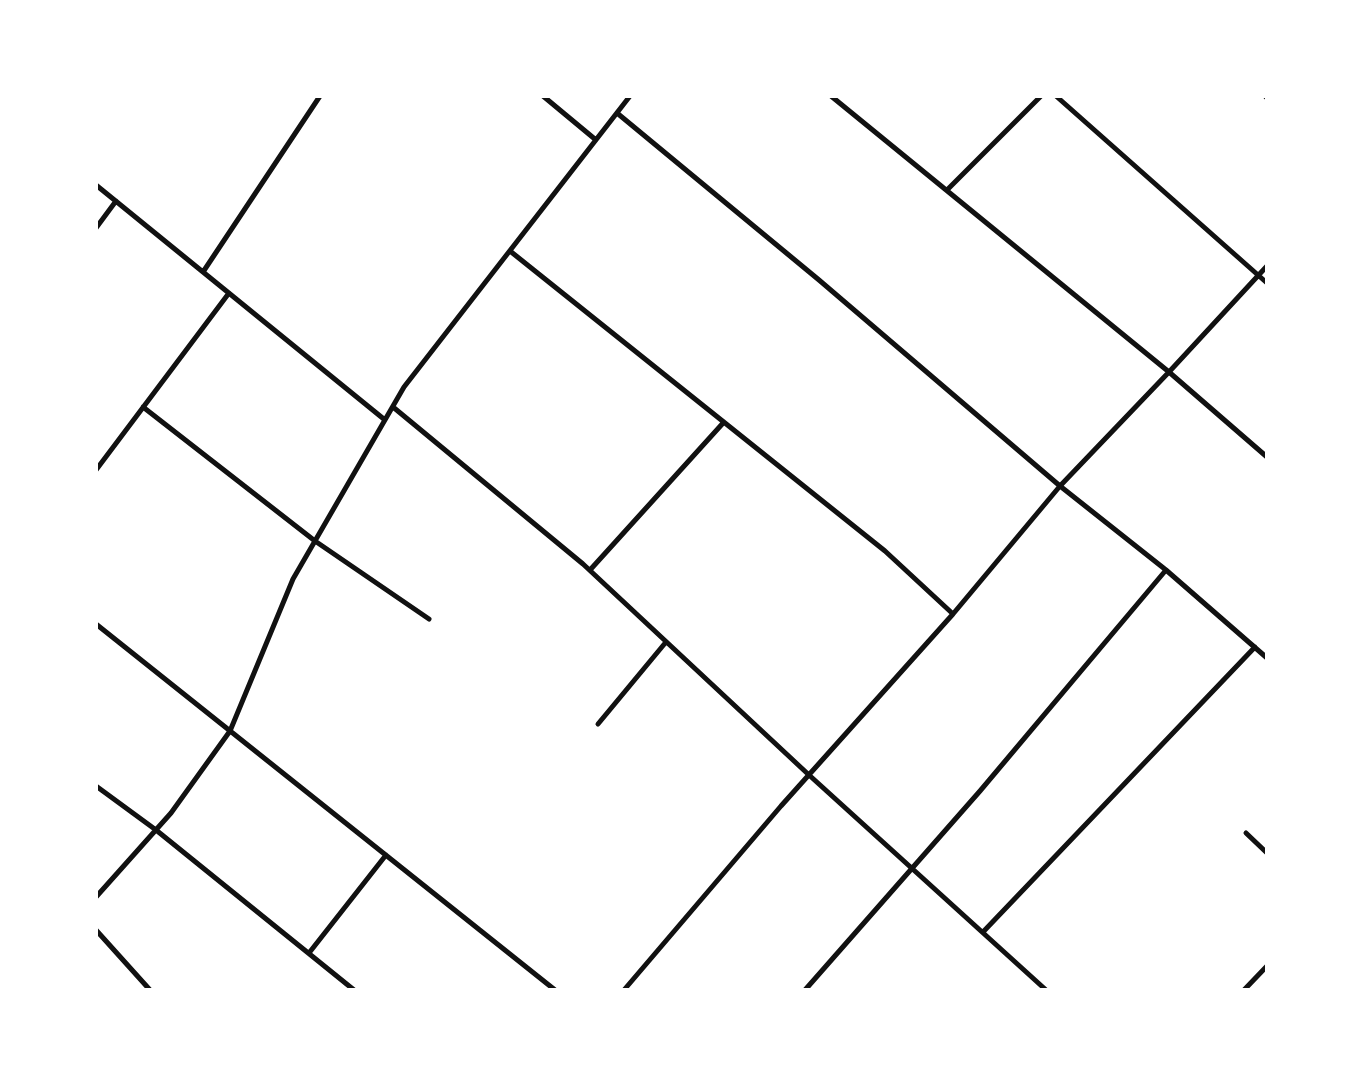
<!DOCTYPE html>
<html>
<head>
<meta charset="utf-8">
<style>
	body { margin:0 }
	#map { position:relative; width:1363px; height:1086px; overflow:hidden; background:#fff; font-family:Commissioner,sans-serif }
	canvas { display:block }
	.frame { position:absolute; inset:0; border:98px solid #fff; pointer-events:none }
</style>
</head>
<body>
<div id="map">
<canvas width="1363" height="1086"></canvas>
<div class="frame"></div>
</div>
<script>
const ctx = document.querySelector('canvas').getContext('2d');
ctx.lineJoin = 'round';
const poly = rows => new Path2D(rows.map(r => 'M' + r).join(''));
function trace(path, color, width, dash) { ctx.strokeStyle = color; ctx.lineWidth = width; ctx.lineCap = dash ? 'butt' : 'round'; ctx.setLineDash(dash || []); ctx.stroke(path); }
const minor = poly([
	[543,96,596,140],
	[831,96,1169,372,1267,457],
	[1056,96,1267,283],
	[1265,96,1267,98],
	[617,113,819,280,1060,486,1166,570,1267,658],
	[96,185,385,420],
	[947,190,1041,96],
	[96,228,116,201],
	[510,251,885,551,953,614],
	[203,272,320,96],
	[143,407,315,541,429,619],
	[393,407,583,564,809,775,1046,990],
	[96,470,229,293],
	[590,570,724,422],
	[96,624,555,990],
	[598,724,666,642],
	[96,786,156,830,354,990],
	[1246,833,1267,853],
	[96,897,171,813,230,731,293,579,404,387,630,96],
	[96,930,150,990],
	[983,932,1255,647],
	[309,953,386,855],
	[624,990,781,806,953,614,1060,486,1169,372,1267,266],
	[805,990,980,791,1166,570],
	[1244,990,1267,966]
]);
trace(minor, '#111', 5);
</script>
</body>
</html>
